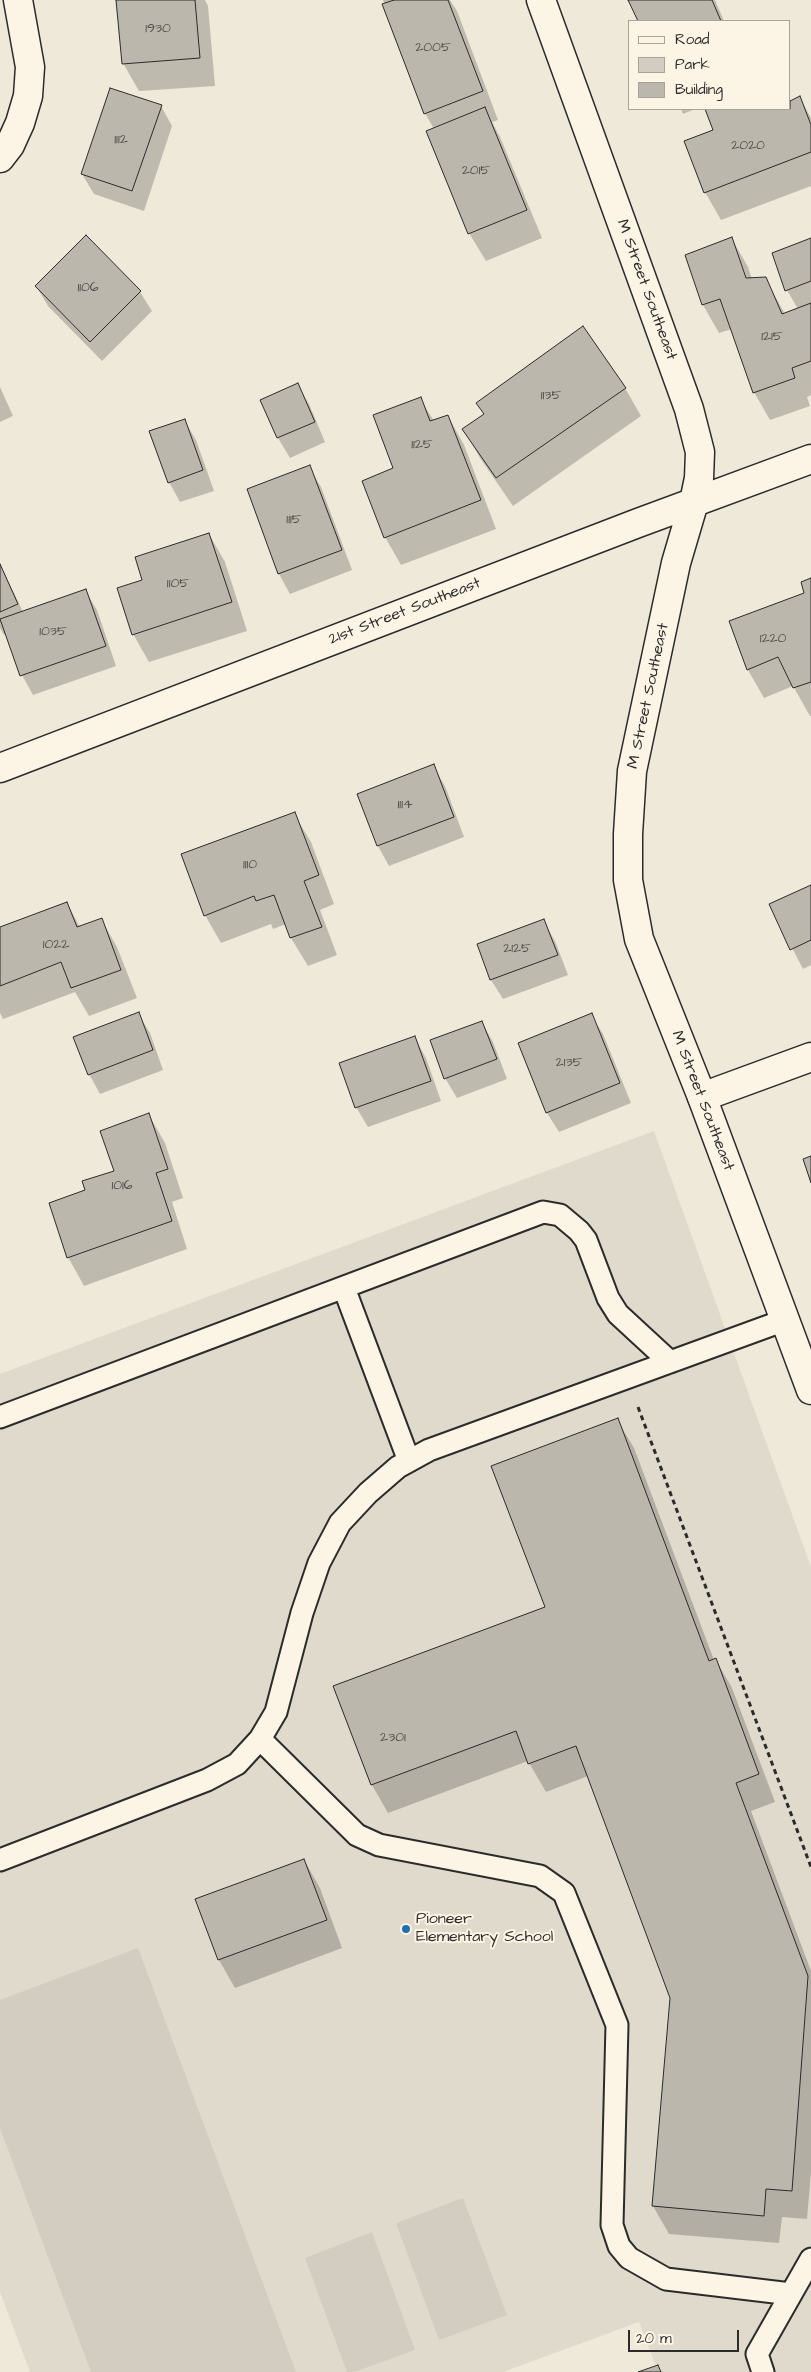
<!DOCTYPE html>
<html>
<head>
<meta charset="utf-8">
<style>
	body { margin:0 }
	#map { position:relative; width:811px; height:2372px; overflow:hidden; background:#efe9da; font-family:"Architects Daughter",sans-serif }
	canvas { display:block }
	.legend { position:absolute; left:628px; top:20px; width:162px; height:90px; box-sizing:border-box; background:#fcf5e5; border:1px solid #a8a49b; margin:0; padding:6px 9px; list-style:none; font-size:15px; color:#2b2b2b }
	.legend li { display:flex; align-items:center; gap:10px; height:25px }
	.legend b { width:25px; border:1px solid #a8a49b }
	.scale { position:absolute; left:628px; top:2330px; width:111px; height:22px; box-sizing:border-box; border:2px solid #2b2b2b; border-top:0; padding-left:6px; font-size:15px; line-height:18px; white-space:nowrap; color:#2b2b2b; -webkit-text-stroke:4px #fcf5e5; paint-order:stroke }
</style>
</head>
<body>
<div id="map">
<canvas width="811" height="2372"></canvas>
<ul class="legend">
<li><b style="height:6px;background:#fcf5e5"></b>Road</li>
<li><b style="height:14px;background:#d2cdc0"></b>Park</li>
<li><b style="height:14px;background:#bcb7ac"></b>Building</li>
</ul>
<div class="scale">20 m</div>
</div>
<script>
const ctx = document.querySelector('canvas').getContext('2d');
ctx.lineJoin = 'round';
function paint(path, color) { ctx.fillStyle = color; ctx.fill(path, 'evenodd'); }
const poly = rows => new Path2D(rows.map(r => 'M' + r).join(''));
function trace(path, color, width, dash) { ctx.strokeStyle = color; ctx.lineWidth = width; ctx.lineCap = dash ? 'butt' : 'round'; ctx.setLineDash(dash || []); ctx.stroke(path); }
function label(font, color, halo, rows, align = 'center') {
  ctx.font = font + ' "Architects Daughter",sans-serif'; ctx.lineWidth = 4; ctx.setLineDash([]); ctx.textBaseline = 'middle'; ctx.strokeStyle = halo; ctx.fillStyle = color; for (const [text, x, y, turn = 0] of rows) {
    ctx.save(); ctx.translate(x, y); ctx.rotate((+turn || 0) * Math.PI / 180); ctx.textAlign = isNaN(turn) ? turn : align; if (halo) ctx.strokeText(text, 0, 0); ctx.fillText(text, 0, 0); ctx.restore();
  }
}
const built = poly([
	[654,1131,811,1567,811,2372,658,2372,639,2322,503,2372,30,2372,0,2292,0,1374]
]);
const green = poly([
	[138,1948,296,2372,91,2372,0,2128,0,2000],
	[463,2198,507,2315,439,2340,396,2223],
	[372,2232,415,2350,354,2372,347,2372,305,2258]
]);
const shadow = poly([
	[118,0,205,0,208,6,215,86,139,91,123,63],
	[383,0,450,0,457,11,498,120,492,122,500,137,542,238,486,261,469,233,434,129,425,113],
	[630,0,715,0,724,21,639,21],
	[800,98,811,118,811,186,721,220,705,192,714,130,706,109,790,109,790,102],
	[161,106,172,126,144,211,94,194,82,174],
	[681,109,695,109,683,114],
	[732,239,748,267,752,279,765,278,785,314,798,309,787,290,811,241,811,395,807,397,810,406,770,420,754,392,732,329,719,333,703,305,686,256],
	[36,286,140,292,152,311,102,361,48,306],
	[297,384,309,404,325,442,290,458,278,438,262,400],
	[0,387,13,416,0,422],
	[625,388,641,416,513,506,480,458,464,430,485,415,478,404],
	[420,399,434,421,448,416,464,445,496,529,401,565,385,537,395,469],
	[184,420,196,440,214,491,180,502,169,482],
	[309,467,321,487,352,570,290,594,279,574,248,490],
	[209,534,225,562,247,631,149,662,133,634,144,581],
	[0,564,23,612,85,590,97,610,116,666,33,695,22,675,7,633,4,635,0,628],
	[811,579,811,716,810,716,793,686,764,698,748,670,731,621,806,594],
	[433,766,445,786,464,837,389,866,378,846,358,794],
	[294,814,311,842,334,904,320,910,337,955,308,966,291,938,286,924,273,929,271,924,221,943,205,915],
	[811,888,811,965,803,969,770,905],
	[67,903,80,927,101,919,117,947,137,998,89,1016,75,992,3,1019,0,1013,0,928],
	[543,921,555,941,568,975,503,999,491,980,479,945],
	[138,1014,150,1033,163,1070,100,1094,89,1074],
	[591,1015,603,1034,631,1103,559,1132,547,1113,519,1044],
	[482,1022,493,1042,507,1079,457,1098,445,1078],
	[415,1038,426,1058,441,1101,368,1127,356,1107],
	[149,1115,165,1143,183,1198,172,1202,187,1249,84,1286,68,1257,87,1191,115,1171],
	[617,1420,634,1448,714,1660,716,1660,732,1688,775,1802,751,1811,811,1971,811,2172,807,2219,782,2217,779,2243,669,2234,653,2206,672,1997,588,1776,546,1792,528,1761,388,1813,372,1785,335,1687,546,1608],
	[304,1860,320,1888,342,1948,235,1988,219,1960]
]);
const building = poly([
	[116,0,195,0,200,58,122,64,116,0],
	[394,0,448,0,483,91,424,114,382,4,394,0],
	[628,0,712,0,721,21,638,21,628,0],
	[110,88,162,105,132,191,81,174,110,88],
	[800,96,811,125,811,152,704,193,684,141,713,130,705,109,790,109,790,101,800,96],
	[485,107,527,210,468,234,426,131,485,107],
	[86,235,141,291,90,342,35,286,86,235],
	[732,237,746,278,766,277,782,314,811,303,811,361,792,368,795,378,753,393,720,299,702,305,685,255,732,237],
	[811,238,811,281,785,291,772,253,811,238],
	[583,326,626,388,496,478,462,429,484,414,476,403,583,326],
	[298,383,315,422,277,438,260,400,298,383],
	[421,397,430,421,448,415,481,500,384,538,362,481,393,468,373,415,421,397],
	[185,419,203,470,168,483,149,431,185,419],
	[310,465,342,550,278,574,247,489,310,465],
	[209,533,232,602,132,635,117,588,142,580,135,557,209,533],
	[0,564,18,604,0,612,0,564],
	[811,578,811,682,793,688,778,657,747,670,729,621,804,593,801,582,811,578],
	[86,589,106,646,20,676,0,619,86,589],
	[434,764,454,817,377,846,357,794,434,764],
	[295,812,319,875,304,881,322,927,290,938,274,895,256,901,254,896,204,916,181,854,295,812],
	[811,885,811,940,790,950,769,904,811,885],
	[67,902,77,927,102,918,121,970,71,988,61,962,0,986,0,927,67,902],
	[544,919,558,955,490,980,477,944,544,919],
	[139,1012,153,1050,88,1075,73,1037,139,1012],
	[592,1013,620,1083,546,1113,518,1043,592,1013],
	[482,1021,497,1059,444,1079,430,1040,482,1021],
	[415,1036,431,1081,355,1108,339,1063,415,1036],
	[149,1113,168,1169,156,1173,172,1221,67,1258,49,1203,85,1190,82,1181,114,1171,100,1131,149,1113],
	[811,1156,811,1183,803,1159,811,1156],
	[618,1418,709,1661,716,1658,759,1774,736,1783,808,1976,792,2191,766,2189,764,2216,652,2206,670,1998,576,1746,528,1764,516,1731,371,1785,333,1686,545,1607,491,1466,618,1418],
	[304,1859,327,1920,218,1960,195,1899,304,1859],
	[658,2365,661,2372,638,2372,658,2365]
]);
const path = poly([
	[638,1407,811,1867]
]);
const lane = poly([
	[344,1288,409,1461],
	[0,1417,543,1212,560,1215,579,1231,586,1240,608,1298,618,1314,670,1362],
	[260,1739,357,1835,379,1845,540,1876,564,1893,617,2025,612,2225,619,2246,629,2258,666,2279,791,2294],
	[0,1860,207,1780,237,1764,260,1739,276,1712,302,1613,319,1563,340,1523,368,1493,398,1467,429,1450,785,1320],
	[763,2372,757,2354,811,2259]
]);
const street = poly([
	[0,158,10,145,20,123,28,96,30,67,18,0],
	[702,1097,811,1057]
]);
const secondary = poly([
	[541,0,689,409,700,452,699,478,694,502,676,563,632,771,628,834,628,880,639,939,702,1097,811,1390],
	[0,768,638,523,811,459]
]);
const markers = [
	[406,1929,5,"#1f6fb2"]
];
const numberNames = [
	["1930",158,29],
	["2005",433,48],
	["1112",121,140],
	["2020",748,146],
	["2015",476,171],
	["1106",88,288],
	["1215",772,337],
	["1135",551,396],
	["1125",422,445],
	["1115",294,520],
	["1105",178,584],
	["1035",53,632],
	["1220",773,639],
	["1114",405,805],
	["1110",250,865],
	["1022",56,945],
	["2125",517,949],
	["2135",569,1063],
	["1016",122,1186],
	["2301",393,1738]
];
const streetNames = [
	["M Street Southeast",646,290,70],
	["21st Street Southeast",405,612,-21],
	["M Street Southeast",649,696,-78],
	["M Street Southeast",702,1101,69]
];
const poiNames = [
	["Pioneer",416,1920],
	["Elementary School",416,1938]
];
paint(built, '#e0dacc');
paint(green, '#d2cdc0');
paint(shadow, '#0003');
paint(building, '#bcb7ac');
trace(building, '#2b2b2b', 1);
trace(lane, '#2b2b2b', 25);
trace(street, '#2b2b2b', 31);
trace(secondary, '#2b2b2b', 31);
trace(path, '#2b2b2b', 3, [5, 4]);
trace(lane, '#fcf5e5', 21);
trace(street, '#fcf5e5', 28);
trace(secondary, '#fcf5e5', 28);
for (const [x, y, r, color] of markers) { const dot = new Path2D(); dot.arc(x, y, r, 0, 2 * Math.PI); ctx.fillStyle = color; ctx.fill(dot); trace(dot, '#fcf5e5', 2); }
label('14px', '#4f4e4b', null, numberNames);
label('16px', '#2b2b2b', '#fcf5e5', streetNames);
label('16px', '#2b2b2b', '#fcf5e5', poiNames, 'left');
</script>
</body>
</html>
